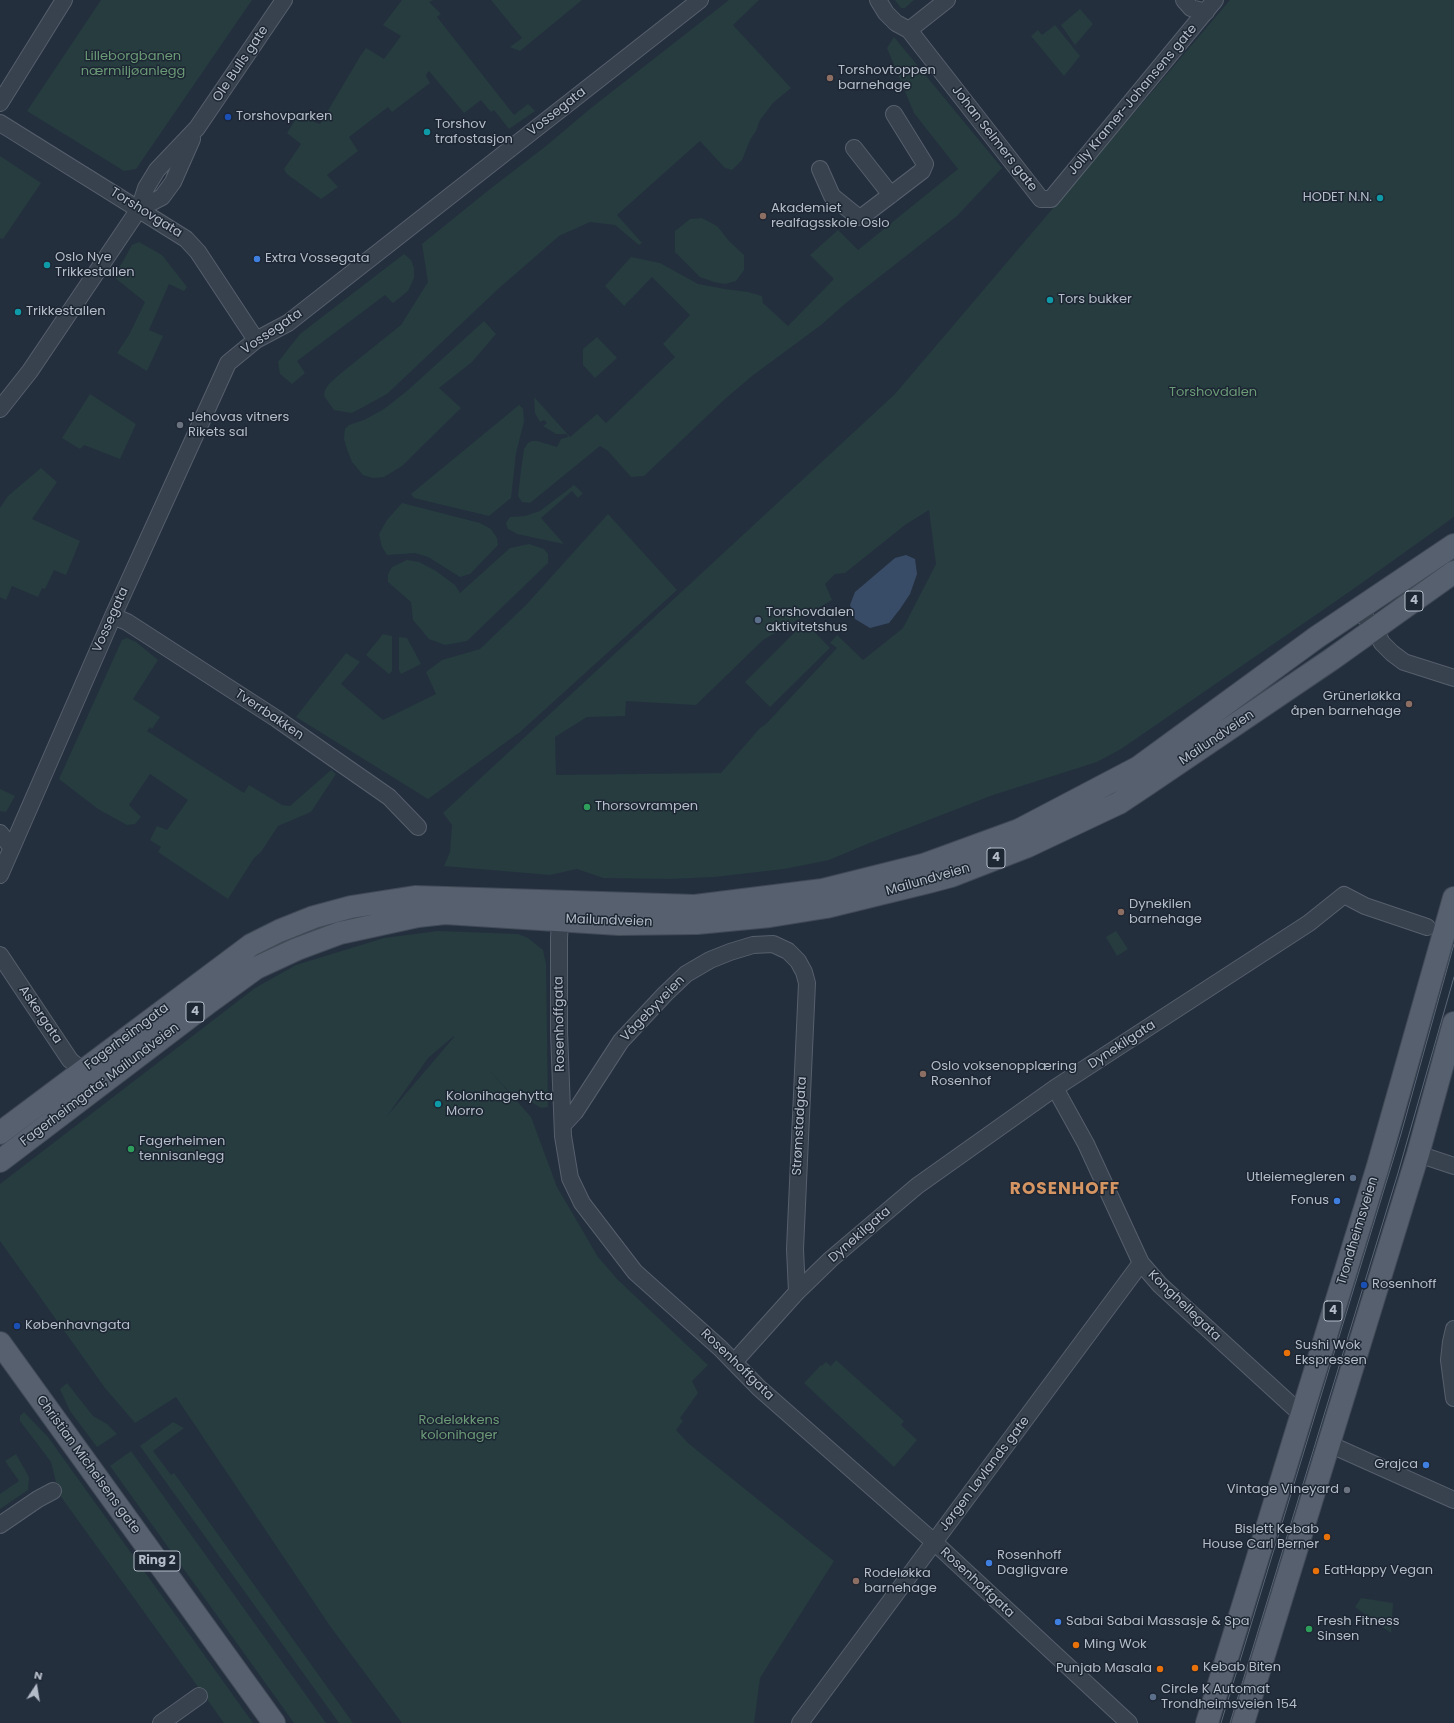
<!DOCTYPE html>
<html>
<head>
<meta charset="utf-8">
<style>
	body { margin:0 }
	#map { position:relative; width:1454px; height:1723px; overflow:hidden; background:#242f3e; font-family:Poppins,sans-serif }
	canvas { display:block }
	.north { position:absolute; left:16px; top:1667px; width:40px; height:40px; -webkit-text-stroke:3px #1d2633; paint-order:stroke; rotate:12deg; font-size:11px; font-weight:700; line-height:16px; text-align:center; color:#b4bcc9 }
	.north::after { content:''; display:block; margin:auto; width:14px; height:18px; background:#b4bcc9; clip-path:polygon(50% 0,100% 100%,50% 72%,0 100%) }
</style>
</head>
<body>
<div id="map">
<canvas width="1454" height="1723"></canvas>
<div class="north">N</div>
</div>
<script>
const ctx = document.querySelector('canvas').getContext('2d');
ctx.lineJoin = 'round';
function paint(path, color) { ctx.fillStyle = color; ctx.fill(path, 'evenodd'); }
const poly = rows => new Path2D(rows.map(r => 'M' + r).join(''));
function trace(path, color, width, dash) { ctx.strokeStyle = color; ctx.lineWidth = width; ctx.lineCap = dash ? 'butt' : 'round'; ctx.setLineDash(dash || []); ctx.stroke(path); }
function label(font, color, halo, rows, align = 'center') {
  ctx.font = font + ' Poppins,sans-serif'; ctx.lineWidth = 3; ctx.setLineDash([]); ctx.textBaseline = 'middle'; ctx.strokeStyle = halo; ctx.fillStyle = color; for (const [text, x, y, turn = 0] of rows) {
    ctx.save(); ctx.translate(x, y); ctx.rotate((+turn || 0) * Math.PI / 180); ctx.textAlign = isNaN(turn) ? turn : align; if (halo) ctx.strokeText(text, 0, 0); ctx.fillText(text, 0, 0); ctx.restore();
  }
}
const green = poly([
	[101,0,252,0,136,169,124,171,27,111],
	[402,0,433,0,429,2,441,14,437,17,514,115,528,104,535,111,509,129,494,110,491,112,481,100,464,113,429,71,427,73,426,76,430,83,392,112,388,107,349,137,358,151,327,175,338,187,321,199,287,174,284,169,301,144,287,133,298,116,320,124,361,55,366,48,384,59,401,36,383,25],
	[491,0,582,0,520,51,510,47,522,38],
	[729,0,759,0,733,25,791,88,773,103,760,120,756,131,750,140,742,160,732,170,725,168,700,141,617,215,642,243,639,245,615,225,590,222,559,236,498,289,387,394,352,413,334,410,324,396,325,390,329,384,340,374,401,325,428,282,422,244,490,189,546,146,591,108],
	[895,0,914,0,905,8,901,8],
	[1230,0,1454,0,1454,517,1352,590,1121,749,1097,762,993,795,872,842,829,860,784,869,714,877,670,879,603,878,577,869,550,875,444,866,450,852,452,825,443,813,895,394],
	[929,510,936,564,903,628,863,660,837,635,830,643,837,648,766,724,760,728,721,773,556,775,555,737,587,717,625,716,626,701,696,705,763,640,832,600,825,584,835,574,845,573,905,525],
	[1080,9,1093,24,1075,45,1061,25],
	[1055,25,1080,56,1064,76,1031,36,1038,30,1042,35],
	[894,37,1002,168,957,216,846,303,821,325,752,376,725,399,644,476,631,477,608,451,600,446,530,503,522,502,518,496,521,470,524,449,528,443,532,441,537,441,557,447,561,439,568,437,567,434,556,434,543,426,547,423,544,420,540,422,535,413,534,397,570,437,597,414,606,423,675,357,663,344,690,315,652,277,624,306,605,286,631,257,660,263,698,284,725,289,748,292,762,296,763,303,788,326,834,279,810,255,838,230,858,250,958,169,914,113,887,48],
	[0,156,41,183,3,239,0,238],
	[702,218,717,226,729,241,744,255,744,270,736,281,725,284,714,282,700,277,675,252,675,231,690,219],
	[139,242,162,255,187,287,184,291,169,284,149,330,163,336,147,371,117,353,129,335,145,302,114,277,132,245],
	[404,254,411,260,414,268,414,278,408,291,393,303,385,295,297,361,305,373,292,384,280,374,278,362,300,334],
	[484,321,496,334,472,362,439,388,461,408,402,466,384,477,373,478,363,475,352,462,347,449,344,439,345,429,349,425,364,420,384,409,407,391],
	[597,337,617,358,595,378,583,365,583,349],
	[90,394,136,424,120,459,84,445,80,449,62,438],
	[519,405,523,409,524,421,516,453,511,498,489,516,414,498,411,494],
	[41,468,57,482,32,519,80,541,66,575,54,570,45,589,42,588,38,597,12,586,6,600,0,597,0,508,8,496],
	[574,485,583,493,578,498,572,491,541,518,564,544,517,534,508,529,506,523,510,517,525,516,540,511],
	[402,503,480,523,491,529,497,538,498,545,470,574,460,577,428,557,415,553,387,555,382,547,379,534,387,520],
	[608,514,677,590,520,732,428,799,296,717,346,653,360,662,341,684,383,720,436,694,426,672,442,660,480,649,526,605],
	[529,544,544,549,548,554,548,563,467,641,445,645,429,639,413,620,411,602,388,582,388,574,392,567,407,560,419,562,436,571,455,585,460,593,510,548],
	[805,622,830,648,770,707,745,682],
	[383,634,392,636,392,671,389,674,366,655],
	[399,637,407,638,421,664,401,674,399,670],
	[127,638,136,642,158,660,133,699,160,717,152,729,150,727,147,731,244,793,249,785,282,805,290,806,331,770,336,774,311,812,278,826,261,852,254,858,228,899,158,852,161,847,150,840,157,826,167,830,188,800,150,774,129,805,141,817,135,824,127,825,98,809,59,779,122,640],
	[0,789,15,796,6,812,0,811],
	[438,931,518,934,528,938,543,950,546,964,548,1107,541,1108,528,1100,515,1098,488,1069,531,1117,557,1187,598,1257,618,1280,708,1365,692,1381,698,1393,680,1418,683,1421,676,1430,688,1443,834,1561,760,1678,754,1723,402,1723,330,1626,176,1397,135,1423,105,1388,0,1241,0,1184,255,988,296,965,384,938],
	[454,1036,454,1037,387,1116,428,1058],
	[1116,931,1128,949,1117,956,1106,937],
	[836,1360,904,1421,901,1425,917,1440,894,1467,804,1383,821,1365,822,1366,826,1362,831,1366],
	[67,1383,93,1416,107,1424,117,1434,97,1447,70,1411,60,1389],
	[24,1412,48,1437,253,1723,224,1723,59,1494,51,1462,20,1421,20,1416],
	[173,1422,184,1428,153,1451,171,1475,174,1473,353,1723,339,1723,140,1446],
	[131,1451,326,1723,294,1723,110,1466],
	[16,1454,29,1477,28,1490,0,1509,0,1494,19,1481,5,1461],
	[1361,1598,1393,1603,1391,1633,1355,1607]
]);
const water = poly([
	[906,555,915,559,917,574,910,594,900,609,889,623,870,628,855,619,850,605,855,592,895,558]
]);
const minor = poly([
	[878,0,886,13,896,23,909,30,1041,199,1051,199,1215,0],
	[1184,0,1191,8,1206,12],
	[909,30,947,0],
	[0,103,64,0],
	[0,123,186,239,198,252,256,340],
	[854,148,891,195],
	[820,169,832,196,858,217,863,216,922,171,925,164,894,114],
	[139,209,162,197,173,182,192,139],
	[0,409,30,371,139,209,146,188,157,170,197,128,284,0],
	[1359,609,1375,630,1382,643,1392,653,1404,662,1454,678],
	[113,616,127,622,277,719,389,797,418,827],
	[0,833,12,848],
	[0,875,113,616,228,363,256,340,288,323,700,0],
	[561,909,559,938,559,1032,563,1136,570,1178,582,1203,635,1272,720,1348,759,1388,934,1542,1129,1723],
	[0,955,70,1060,83,1071],
	[1055,1088,1086,1144,1141,1263,1160,1285,1301,1414],
	[563,1125,575,1112,621,1041,665,994,686,974,710,960,730,952,753,945,773,944,788,951,798,961,804,972,807,983,795,1249,797,1292],
	[1418,1154,1454,1166],
	[1454,1329,1451,1342,1449,1360,1454,1398],
	[735,1361,797,1292,831,1259,917,1186,1055,1088,1309,923,1344,895,1365,906,1427,927],
	[1329,1444,1454,1500],
	[0,1525,38,1499,53,1491],
	[161,1723,199,1696],
	[800,1723,1141,1263]
]);
const primary = poly([
	[0,1133,251,945,279,931,314,917,351,907,415,897,695,906,823,890,923,865,1019,830,1139,767,1317,637,1454,545],
	[0,1161,208,1003,256,968,297,949,340,933,418,916,445,913,619,924,697,923,770,916,826,907,928,882,951,876,1028,846,1119,803,1149,783,1332,659,1454,572],
	[0,1343,274,1723],
	[1207,1723,1378,1166,1454,898],
	[1243,1723,1418,1154,1454,1023]
]);
const tram = poly([
	[1221,1723,1401,1134,1454,944],
	[1230,1723,1398,1173,1454,977]
]);
const markers = [
	[830,78,4,"#8d6e63"],
	[228,117,4,"#1a4fb4"],
	[427,132,4,"#0f9aa8"],
	[1380,198,4,"#0f9aa8"],
	[763,216,4,"#8d6e63"],
	[257,259,4,"#3f7fe0"],
	[47,265,4,"#0f9aa8"],
	[1050,300,4,"#0f9aa8"],
	[18,312,4,"#0f9aa8"],
	[180,425,4,"#6b7280"],
	[758,620,4,"#5c6f8a"],
	[1409,704,4,"#8d6e63"],
	[587,807,4,"#2e9e5b"],
	[1121,912,4,"#8d6e63"],
	[923,1074,4,"#8d6e63"],
	[438,1104,4,"#0f9aa8"],
	[131,1149,4,"#2e9e5b"],
	[1353,1178,4,"#5c6f8a"],
	[1337,1201,4,"#3f7fe0"],
	[1364,1285,4,"#1a4fb4"],
	[17,1326,4,"#1a4fb4"],
	[1287,1353,4,"#e8710a"],
	[1426,1465,4,"#3f7fe0"],
	[1347,1490,4,"#6b7280"],
	[1327,1537,4,"#e8710a"],
	[989,1563,4,"#3f7fe0"],
	[1316,1571,4,"#e8710a"],
	[856,1581,4,"#8d6e63"],
	[1058,1622,4,"#3f7fe0"],
	[1309,1629,4,"#2e9e5b"],
	[1076,1645,4,"#e8710a"],
	[1195,1668,4,"#e8710a"],
	[1160,1669,4,"#e8710a"],
	[1153,1697,4,"#5c6f8a"]
];
const shields = [
	[1414,601,18],
	[996,858,18],
	[195,1012,18],
	[1333,1311,18],
	[157,1561,46]
];
const shieldNames = [
	["4",1414,601],
	["4",996,858],
	["4",195,1012],
	["4",1333,1311],
	["Ring 2",157,1561]
];
const parkNames = [
	["Lilleborgbanen",133,57],
	["nærmiljøanlegg",133,72],
	["Torshovdalen",1213,393],
	["Rodeløkkens",459,1421],
	["kolonihager",459,1436]
];
const streetNames = [
	["Ole Bulls gate",241,64,-56],
	["Jolly Kramer-Johansens gate",1133,100,-50],
	["Vossegata",557,112,-38],
	["Johan Selmers gate",994,139,52],
	["Torshovgata",146,213,32],
	["Vossegata",272,332,-34],
	["Vossegata",111,620,-66],
	["Tverrbakken",269,715,34],
	["Mailundveien",1217,738,-34],
	["Mailundveien",928,880,-16],
	["Mailundveien",609,921,2],
	["Vågebyveien",653,1009,-46],
	["Askergata",40,1015,56],
	["Rosenhoffgata",560,1024,-91],
	["Fagerheimgata",127,1037,-37],
	["Dynekilgata",1122,1045,-33],
	["Fagerheimgata; Mailundveien",100,1085,-37],
	["Strømstadgata",800,1126,-87],
	["Trondheimsveien",1358,1231,-73],
	["Dynekilgata",860,1235,-41],
	["Konghellegata",1184,1306,44],
	["Rosenhoffgata",737,1365,44],
	["Christian Michelsens gate",88,1465,54],
	["Jørgen Løvlands gate",985,1474,-53],
	["Rosenhoffgata",977,1583,43]
];
const poiNames = [
	["Torshovtoppen",838,71],
	["barnehage",838,86],
	["Torshovparken",236,117],
	["Torshov",435,125],
	["trafostasjon",435,140],
	["HODET N.N.",1372,198,"right"],
	["Akademiet",771,209],
	["realfagsskole Oslo",771,224],
	["Oslo Nye",55,258],
	["Trikkestallen",55,273],
	["Extra Vossegata",265,259],
	["Tors bukker",1058,300],
	["Trikkestallen",26,312],
	["Jehovas vitners",188,418],
	["Rikets sal",188,433],
	["Torshovdalen",766,613],
	["aktivitetshus",766,628],
	["Grünerløkka",1401,697,"right"],
	["åpen barnehage",1401,712,"right"],
	["Thorsovrampen",595,807],
	["Dynekilen",1129,905],
	["barnehage",1129,920],
	["Oslo voksenopplæring",931,1067],
	["Rosenhof",931,1082],
	["Kolonihagehytta",446,1097],
	["Morro",446,1112],
	["Fagerheimen",139,1142],
	["tennisanlegg",139,1157],
	["Utleiemegleren",1345,1178,"right"],
	["Fonus",1329,1201,"right"],
	["Rosenhoff",1372,1285],
	["Københavngata",25,1326],
	["Sushi Wok",1295,1346],
	["Ekspressen",1295,1361],
	["Grajca",1418,1465,"right"],
	["Vintage Vineyard",1339,1490,"right"],
	["Bislett Kebab",1319,1530,"right"],
	["House Carl Berner",1319,1545,"right"],
	["Rosenhoff",997,1556],
	["Dagligvare",997,1571],
	["EatHappy Vegan",1324,1571],
	["Rodeløkka",864,1574],
	["barnehage",864,1589],
	["Sabai Sabai Massasje & Spa",1066,1622],
	["Fresh Fitness",1317,1622],
	["Sinsen",1317,1637],
	["Ming Wok",1084,1645],
	["Kebab Biten",1203,1668],
	["Punjab Masala",1152,1669,"right"],
	["Circle K Automat",1161,1690],
	["Trondheimsveien 154",1161,1705]
];
const districtNames = [
	["ROSENHOFF",1065,1190]
];
paint(green, '#263c3f');
paint(water, '#394c67');
trace(minor, '#565f6c', 18);
trace(primary, '#414a57', 24);
trace(minor, '#38414e', 16);
trace(primary, '#56606e', 22);
trace(tram, '#5a6575', 1);
for (const [x, y, r, color] of markers) { const dot = new Path2D(); dot.arc(x, y, r, 0, 2 * Math.PI); ctx.fillStyle = color; ctx.fill(dot); trace(dot, '#1d2633', 1.5); }
for (const [x, y, w] of shields) { const box = new Path2D(); box.roundRect(x - w / 2, y - 10, w, 20, 3); ctx.fillStyle = '#1d2633'; ctx.fill(box); trace(box, '#b4bcc9', 1); }
label('bold 12px', '#b4bcc9', null, shieldNames);
label('13px', '#6b9a76', '#1d2633', parkNames);
label('13px', '#b4bcc9', '#1d2633', streetNames);
label('13px', '#b4bcc9', '#1d2633', poiNames, 'left');
ctx.letterSpacing = '1px';
label('bold 17px', '#d59563', '#1d2633', districtNames);
ctx.letterSpacing = '0px';
</script>
</body>
</html>
